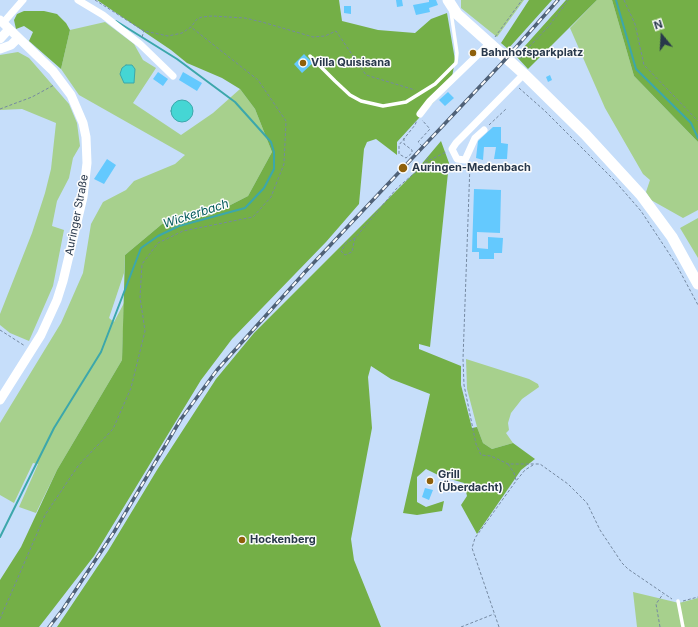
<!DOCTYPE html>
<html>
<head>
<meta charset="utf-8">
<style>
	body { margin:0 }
	#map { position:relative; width:698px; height:627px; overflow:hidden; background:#c6defa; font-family:Inter,sans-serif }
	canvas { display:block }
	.north { position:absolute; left:642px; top:16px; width:40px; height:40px; -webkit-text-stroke:3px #fcfcfc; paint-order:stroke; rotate:342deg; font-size:11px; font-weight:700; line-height:16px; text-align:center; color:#28384b }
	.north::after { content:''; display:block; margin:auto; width:14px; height:18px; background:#28384b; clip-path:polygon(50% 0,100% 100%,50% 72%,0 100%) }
</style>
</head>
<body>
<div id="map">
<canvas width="698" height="627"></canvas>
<div class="north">N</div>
</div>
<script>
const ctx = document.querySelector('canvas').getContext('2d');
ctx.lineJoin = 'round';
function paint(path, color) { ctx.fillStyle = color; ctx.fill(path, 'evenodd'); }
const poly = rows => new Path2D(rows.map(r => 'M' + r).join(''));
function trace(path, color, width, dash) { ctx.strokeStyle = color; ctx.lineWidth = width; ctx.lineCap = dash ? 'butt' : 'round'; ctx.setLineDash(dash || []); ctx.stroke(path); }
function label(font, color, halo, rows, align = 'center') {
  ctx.font = font + ' Inter,sans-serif'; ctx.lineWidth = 3; ctx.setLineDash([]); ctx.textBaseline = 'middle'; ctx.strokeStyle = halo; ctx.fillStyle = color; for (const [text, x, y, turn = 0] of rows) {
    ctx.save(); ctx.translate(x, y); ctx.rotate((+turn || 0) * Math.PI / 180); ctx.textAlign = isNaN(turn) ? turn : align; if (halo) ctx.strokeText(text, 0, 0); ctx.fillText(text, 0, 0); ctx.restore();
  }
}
const green = poly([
	[461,0,524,0,497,37,461,8],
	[597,0,612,0,634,76,698,142,698,210,683,218,651,200,646,192,650,180,643,174,605,108,570,28],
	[105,22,134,44,143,60,156,68,133,103,181,135,213,113,240,89,255,109,272,152,248,196,211,215,162,224,125,255,124,273,109,318,114,322,124,303,122,360,57,470,36,513,19,507,38,464,33,463,14,503,0,495,0,423,61,323,83,273,91,224,103,202,126,190,134,181,175,164,185,155,79,95,61,69,70,30],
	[18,52,29,58,69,104,77,123,80,146,73,158,69,178,57,201,52,226,64,230,53,286,29,341,10,333,0,325,0,314,32,233,45,193,51,169,56,123,22,109,0,110,0,55],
	[698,218,698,258,680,228],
	[466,359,529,379,538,384,539,387,522,399,511,413,508,423,509,430,506,433,513,443,492,449,483,443,477,427,467,389],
	[633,592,679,603,698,598,698,627,637,627]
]);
const forest = poly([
	[97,0,339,0,342,21,378,30,415,33,431,19,447,13,455,60,451,83,397,142,397,155,376,139,367,142,364,149,359,204,326,242,232,339,201,380,94,556,50,613,39,627,0,627,0,580,21,547,57,470,122,360,125,255,162,224,211,215,248,196,272,152,255,109,240,89,222,78,187,63,171,50],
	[529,0,552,0,508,49,501,43],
	[566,0,597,0,528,69,516,56],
	[612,0,698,0,698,142,634,76],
	[24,11,44,11,57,14,66,23,70,30,61,69,29,41,33,32,24,26,16,29,14,20,17,14],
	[441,141,449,163,430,347,419,344,419,349,461,366,461,385,472,428,477,427,483,443,492,449,513,443,535,459,521,470,477,534,461,505,467,496,464,483,440,476,426,469,417,477,417,502,426,507,444,501,442,511,417,515,403,513,430,394,391,379,371,366,368,377,372,428,351,539,354,560,381,627,57,627,108,551,157,470,216,379,254,333,414,173]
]);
const water = poly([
	[126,65,132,65,135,69,134,83,124,83,120,74,122,68,126,65],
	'171 111a11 11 0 1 1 22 0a11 11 0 1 1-22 0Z'
]);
const stream = poly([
	[616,0,636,69,691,123,698,138],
	[0,537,54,428,101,352,141,248,158,236,179,226,245,208,264,188,274,169,274,152,271,142,235,102,177,59,116,21]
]);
const building = poly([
	[396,0,402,0,403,6,397,7],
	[429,0,436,0,438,5,429,8,430,12,416,15,413,5,429,2],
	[344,6,351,6,351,14,344,13],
	[304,54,313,63,302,73,294,64],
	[158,72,168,79,163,86,153,79],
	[183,72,202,83,197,91,179,80],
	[550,75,552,80,548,82,546,77],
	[448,92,454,98,445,106,439,100],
	[493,127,501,127,501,143,508,144,507,159,494,159,496,147,484,147,483,160,476,158,478,141],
	[107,159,116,165,104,184,94,179],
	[474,189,501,190,500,233,477,232,477,248,488,249,488,237,503,238,502,253,494,253,494,259,479,259,479,252,472,252],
	[429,478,432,479,431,483,428,482],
	[425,488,433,490,429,500,422,497]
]);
const path = poly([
	[95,0,144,31,168,36,182,33,191,27,197,19,202,17,212,16,245,18,262,22,313,37,325,36,336,31,366,75,415,90],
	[624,0,635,24,644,65,698,121],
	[142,37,144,31],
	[495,37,522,0],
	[520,58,526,54,529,47,549,26,568,0],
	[519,88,545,111,614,180,641,211,676,264,698,305],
	[0,109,32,97,54,85],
	[489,125,506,109],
	[404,138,404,144,412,150,412,153,406,158,399,154,399,145,415,125,417,120],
	[422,146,418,142,430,129,422,120],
	[424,164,429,156],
	[470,164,463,359,464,385,476,444,481,455,491,456,508,464,540,464,568,484,587,503,600,530,622,563,628,569,672,599],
	[355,238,352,252,345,255,341,251,346,243,355,238,397,188,430,160,446,152],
	[0,330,25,346],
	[508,464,514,473,516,480],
	[683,601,698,597],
	[0,619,45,515,78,466,113,429,131,388,145,331,140,297,142,264,158,243,183,231,253,217,271,197,284,164,286,121,258,80,191,27],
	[461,627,494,614],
	[499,627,472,548,475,538,516,481,525,470,533,465],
	[660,627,656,604,663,594]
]);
const service = poly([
	[310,56,335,81,350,95,361,101,383,106,406,102,435,84,456,63,457,53,451,12],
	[678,601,683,627]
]);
const minor = poly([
	[78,0,103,15,140,44,173,76],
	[3,23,23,0],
	[420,114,430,101,490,43],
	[484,130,475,138,465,160,457,159,452,149,456,143,524,74]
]);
const tertiary = poly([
	[0,20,53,71,71,95,83,123,86,137,87,163,83,197,63,281,57,300,41,335,0,400],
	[0,39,9,29],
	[0,49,11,45,18,38]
]);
const secondary = poly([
	[448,0,457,14,524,74,585,134,641,195,672,237,698,284]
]);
const rail = poly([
	[49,627,63,609,114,532,181,419,217,370,305,272,502,63,558,0]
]);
const markers = [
	[473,53,4,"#8f600b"],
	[303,63,4,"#8f600b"],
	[403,168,5,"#8f600b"],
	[430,481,4,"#8f600b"],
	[242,540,4,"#8f600b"]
];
const poiNames = [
	["Bahnhofsparkplatz",481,53],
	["Villa Quisisana",311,63],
	["Auringen-Medenbach",412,168],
	["Grill",438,475],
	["(Überdacht)",438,488],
	["Hockenberg",250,540]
];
const streetNames = [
	["Auringer Straße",77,215,-79]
];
const waterNames = [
	["Wickerbach",196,214,-18]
];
paint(green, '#a7d08d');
paint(forest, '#74af47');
paint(water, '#45d6d4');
trace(water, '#3ca7ab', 1);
trace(stream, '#3ca7ab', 2);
paint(building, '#64c9fe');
trace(path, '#7589a1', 1, [3, 2]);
trace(service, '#fff', 3.5);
trace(minor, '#fff', 7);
trace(tertiary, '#fff', 9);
trace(secondary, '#fff', 11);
trace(rail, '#4f6177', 3.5);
trace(rail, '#fcfcfc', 2, [6]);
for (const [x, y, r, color] of markers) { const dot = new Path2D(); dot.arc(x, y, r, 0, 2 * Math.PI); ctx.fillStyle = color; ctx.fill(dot); trace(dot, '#fcfcfc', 1.5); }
label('bold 11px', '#28384b', '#fcfcfc', poiNames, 'left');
label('11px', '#28384b', '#fcfcfc', streetNames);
label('italic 12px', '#005a59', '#fcfcfc', waterNames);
</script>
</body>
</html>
